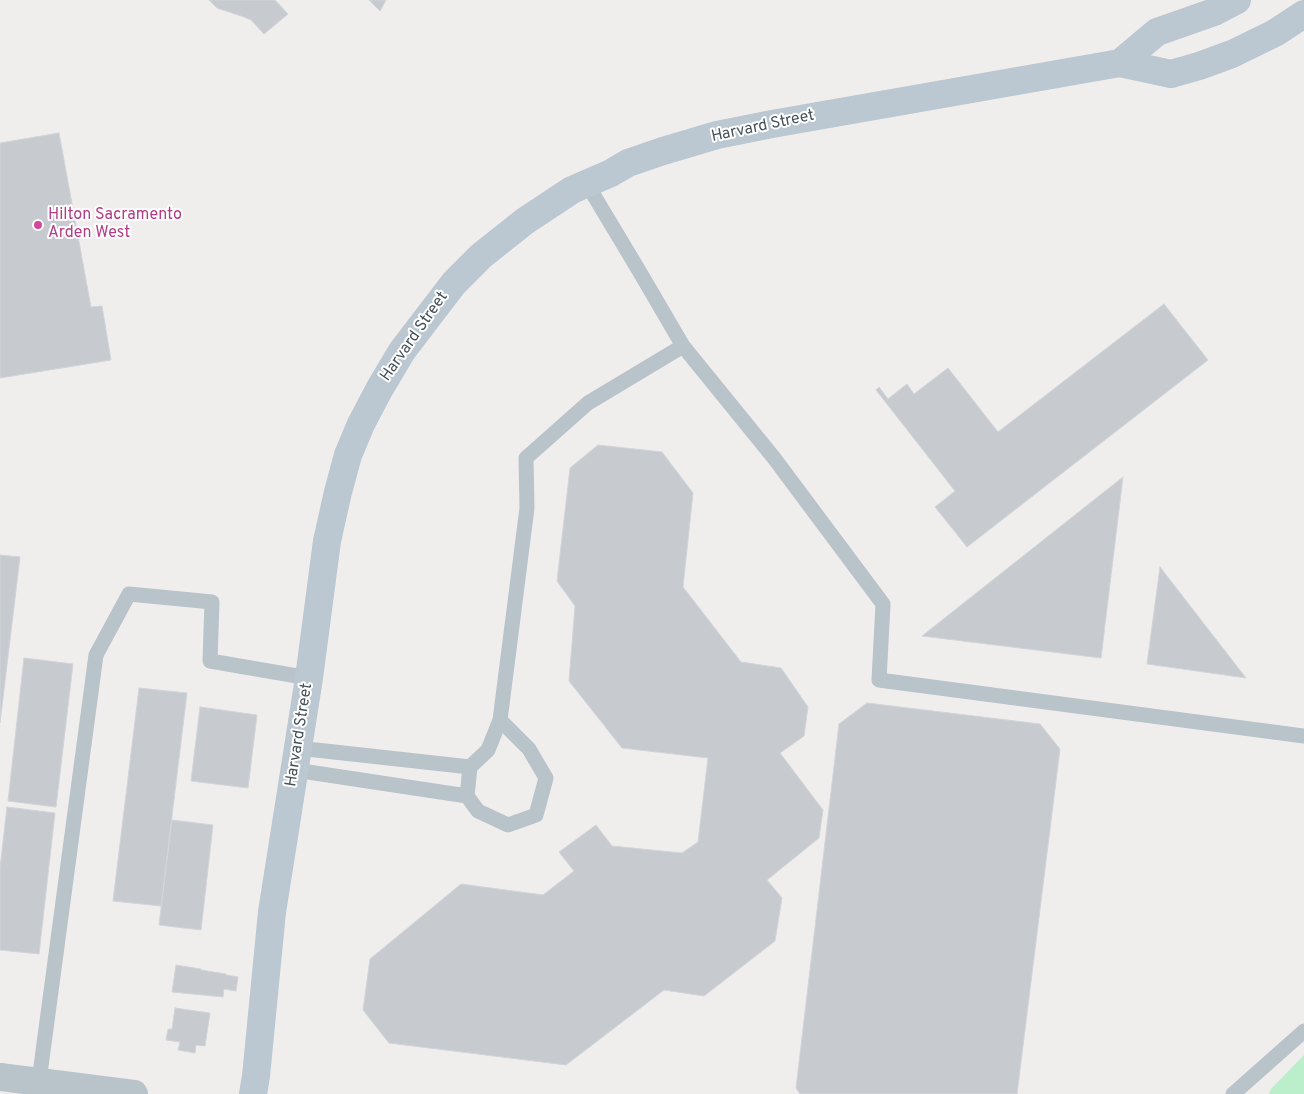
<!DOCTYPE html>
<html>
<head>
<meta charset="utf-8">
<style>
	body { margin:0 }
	canvas { display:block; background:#f0eded }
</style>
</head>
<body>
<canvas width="1304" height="1094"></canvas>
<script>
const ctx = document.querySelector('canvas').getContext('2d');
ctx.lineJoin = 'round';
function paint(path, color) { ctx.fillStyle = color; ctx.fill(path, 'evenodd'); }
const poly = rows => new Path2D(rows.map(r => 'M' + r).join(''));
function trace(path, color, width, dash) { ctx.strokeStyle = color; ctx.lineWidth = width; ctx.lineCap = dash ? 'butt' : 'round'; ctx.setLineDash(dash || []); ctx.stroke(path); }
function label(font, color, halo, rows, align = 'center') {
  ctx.font = font + ' Overpass,sans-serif'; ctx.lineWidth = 4; ctx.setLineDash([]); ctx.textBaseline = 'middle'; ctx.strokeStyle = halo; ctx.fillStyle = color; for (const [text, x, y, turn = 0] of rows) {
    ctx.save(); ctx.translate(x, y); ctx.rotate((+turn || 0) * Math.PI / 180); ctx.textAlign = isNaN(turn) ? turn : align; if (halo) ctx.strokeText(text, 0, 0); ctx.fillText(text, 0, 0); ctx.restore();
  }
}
const green = poly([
	[1304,1055,1304,1094,1269,1094,1271,1089]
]);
const building = poly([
	[209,0,275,0,288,14,264,34,251,20,244,17,217,8,209,0],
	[369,0,386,0,380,11,369,0],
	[59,133,91,307,102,306,111,360,0,378,0,143,59,133],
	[1164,304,1208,360,967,547,935,507,955,491,876,390,879,387,888,399,907,384,914,394,948,368,998,432,1164,304],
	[598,445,662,452,693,493,683,587,741,662,781,668,808,707,804,736,780,753,823,810,819,838,767,880,782,898,775,941,704,996,664,990,566,1065,389,1043,363,1010,370,959,461,884,543,895,574,871,559,852,596,825,612,846,682,853,698,842,708,758,622,748,569,681,575,606,557,581,570,468,598,445],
	[1123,477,1101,658,922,636,1123,477],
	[0,555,20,557,0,723,0,555],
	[1160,567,1246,678,1147,664,1160,567],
	[24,658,73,664,56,807,8,801,24,658],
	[139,688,187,693,161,906,113,901,139,688],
	[867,703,1040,724,1060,749,1017,1094,800,1094,796,1088,839,724,867,703],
	[200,707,257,715,248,788,191,781,200,707],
	[7,807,55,813,39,954,0,950,0,868,7,807],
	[172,820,213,825,201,930,159,925,172,820],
	[176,965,201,969,201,970,226,974,226,975,238,977,236,991,224,989,223,997,172,992,176,965],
	[175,1008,210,1013,205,1046,196,1045,195,1053,178,1050,180,1042,166,1040,168,1029,172,1029,175,1008]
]);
const lane = poly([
	[587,184,638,269,683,346,774,458,883,604,879,680,1304,736],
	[298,748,470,767,488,750,500,720],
	[295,770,467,796,478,811,508,825,536,815,546,778,529,749,500,720,527,508,526,458,588,403,683,346],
	[467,796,470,767],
	[39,1081,96,655,129,594,212,602,210,661,309,678],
	[1233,1094,1304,1031]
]);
const street = poly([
	[0,1077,134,1094]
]);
const secondary = poly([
	[1120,63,1157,32,1214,12,1237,0],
	[253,1094,256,1076,272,912,309,678,327,541,338,492,348,455,361,424,380,388,402,351,454,283,481,256,525,221,572,190,611,173,628,163,663,151,717,135,772,124,1120,63,1171,74,1199,66,1232,54,1275,33,1304,14]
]);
const markers = [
	[38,225,5,"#d1479c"]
];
const streetNames = [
	["Harvard Street",763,127,-12],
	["Harvard Street",415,337,-55],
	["Harvard Street",300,735,-81]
];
const hotelNames = [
	["Hilton Sacramento",48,216],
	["Arden West",48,234]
];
paint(green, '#bbeeca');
paint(building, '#c7cbd0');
trace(building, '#d1d4d9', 1);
trace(lane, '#b9c3ca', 15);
trace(street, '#b9c3ca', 28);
trace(secondary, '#bbc7d1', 28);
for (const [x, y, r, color] of markers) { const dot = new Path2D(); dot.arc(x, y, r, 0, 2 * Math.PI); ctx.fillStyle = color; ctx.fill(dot); trace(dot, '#fff', 2); }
label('16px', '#46525a', '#fff', streetNames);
label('16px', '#b23c85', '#fff', hotelNames, 'left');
</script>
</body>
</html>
